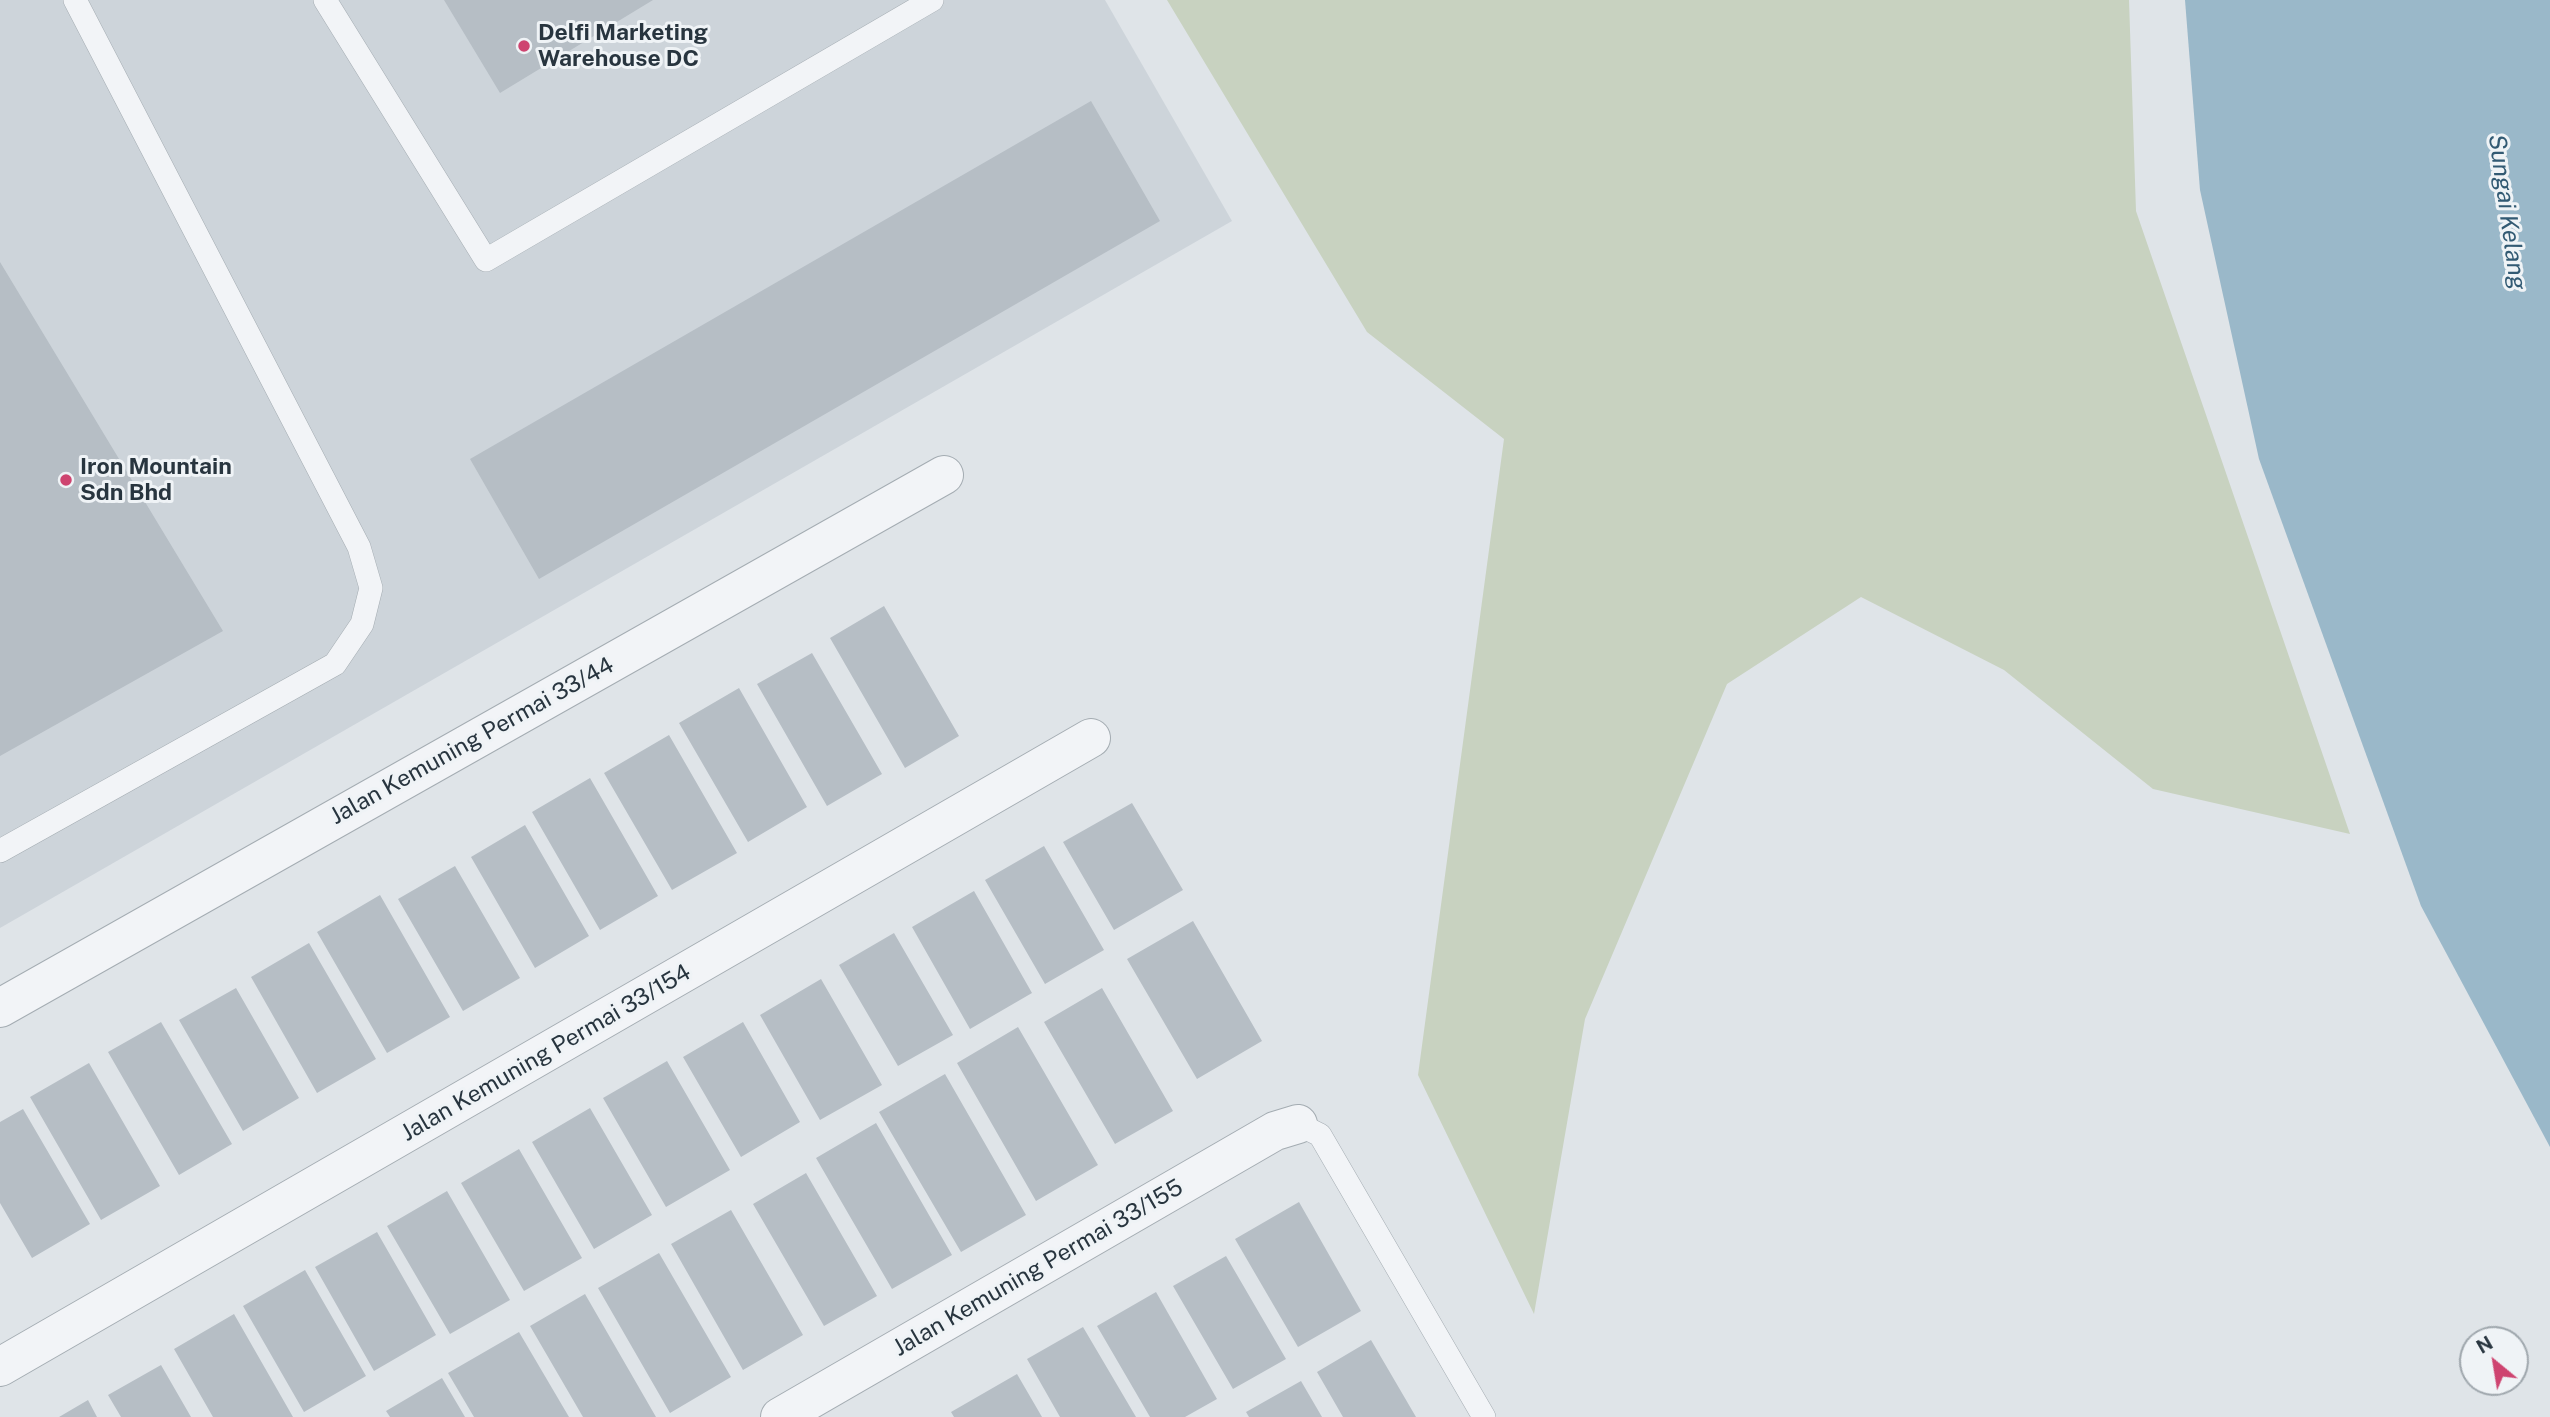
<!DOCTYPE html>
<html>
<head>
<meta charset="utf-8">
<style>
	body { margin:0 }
	#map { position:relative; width:2550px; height:1417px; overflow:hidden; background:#dfe4e8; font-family:"Public Sans",sans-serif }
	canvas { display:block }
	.north { position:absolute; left:2459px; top:1326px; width:70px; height:70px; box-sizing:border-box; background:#eff3f6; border:2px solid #9fa7ad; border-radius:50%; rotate:330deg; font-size:19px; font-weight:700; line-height:28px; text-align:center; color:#28353f }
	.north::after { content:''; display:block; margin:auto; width:24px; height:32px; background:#ce4470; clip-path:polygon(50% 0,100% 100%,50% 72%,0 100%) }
</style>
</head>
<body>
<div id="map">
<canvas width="2550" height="1417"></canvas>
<div class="north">N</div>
</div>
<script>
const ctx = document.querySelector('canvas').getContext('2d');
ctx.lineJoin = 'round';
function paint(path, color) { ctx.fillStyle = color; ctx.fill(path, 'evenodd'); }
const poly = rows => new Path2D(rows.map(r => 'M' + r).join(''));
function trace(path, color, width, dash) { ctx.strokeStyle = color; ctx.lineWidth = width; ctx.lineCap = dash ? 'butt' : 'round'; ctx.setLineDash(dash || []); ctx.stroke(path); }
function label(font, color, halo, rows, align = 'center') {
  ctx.font = font + ' "Public Sans",sans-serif'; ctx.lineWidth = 6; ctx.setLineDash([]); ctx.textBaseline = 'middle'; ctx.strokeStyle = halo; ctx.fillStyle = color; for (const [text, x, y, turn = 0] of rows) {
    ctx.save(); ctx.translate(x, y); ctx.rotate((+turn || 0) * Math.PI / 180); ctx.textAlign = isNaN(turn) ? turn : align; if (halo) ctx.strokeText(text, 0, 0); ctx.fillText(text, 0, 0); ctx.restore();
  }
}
const built = poly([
	[0,0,1105,0,1232,221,0,928]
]);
const green = poly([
	[1167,0,2129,0,2136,211,2350,834,2153,789,2004,670,1861,597,1727,684,1585,1019,1534,1314,1418,1075,1504,439,1367,332]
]);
const water = poly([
	[2185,0,2550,0,2550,1147,2421,906,2259,459,2200,190]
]);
const building = poly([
	[444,0,653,0,500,93],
	[1091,101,1160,221,539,579,470,459],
	[0,262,223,631,0,756],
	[884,606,959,736,905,768,830,638],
	[812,653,882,774,827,806,757,684],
	[739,688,807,807,748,842,679,723],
	[669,735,737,853,672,890,604,773],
	[590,778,658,896,600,930,532,812],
	[1132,803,1183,890,1114,930,1063,842],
	[525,825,589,936,535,968,471,857],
	[1044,846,1104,950,1045,984,985,880],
	[455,866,520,978,463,1011,398,899],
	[974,891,1032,993,970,1029,912,927],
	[380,895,450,1017,387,1053,317,932],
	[1193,921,1262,1041,1197,1079,1127,959],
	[894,933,953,1035,898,1066,839,965],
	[309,943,376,1059,317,1093,251,977],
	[821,979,882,1085,820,1120,760,1015],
	[236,988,299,1098,243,1131,179,1020],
	[1102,988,1173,1111,1115,1144,1044,1022],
	[161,1022,232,1144,179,1175,108,1052],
	[743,1022,800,1122,741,1157,683,1057],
	[1018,1027,1098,1165,1036,1201,957,1063],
	[667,1061,730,1170,666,1207,603,1098],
	[89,1063,160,1186,101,1220,30,1097],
	[945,1074,1026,1215,961,1252,879,1112],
	[590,1108,652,1215,594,1249,532,1142],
	[23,1109,90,1224,32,1258,0,1203,0,1122],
	[876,1123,952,1255,892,1289,816,1158],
	[519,1149,582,1258,524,1291,461,1183],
	[806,1173,877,1296,824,1326,753,1204],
	[447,1191,510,1300,450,1334,387,1226],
	[1299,1202,1361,1311,1298,1347,1235,1239],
	[731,1210,803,1335,743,1370,671,1244],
	[377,1232,436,1335,374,1371,315,1267],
	[659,1253,731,1377,670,1413,598,1288],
	[1226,1256,1286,1359,1233,1389,1173,1286],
	[305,1270,366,1376,304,1412,243,1306],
	[1156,1292,1217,1399,1185,1417,1150,1417,1097,1326],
	[585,1294,656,1417,583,1417,530,1326],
	[234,1314,293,1417,213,1417,174,1349],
	[1083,1327,1136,1417,1060,1417,1027,1359],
	[519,1332,569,1417,474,1417,448,1373],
	[1371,1340,1416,1417,1343,1417,1317,1372],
	[161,1365,191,1417,121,1417,108,1395],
	[1017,1374,1042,1417,954,1417,951,1412],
	[442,1378,465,1417,390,1417,386,1411],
	[1301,1381,1322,1417,1249,1417,1246,1412],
	[88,1400,97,1417,59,1417]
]);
const service = poly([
	[325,0,486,260,932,0],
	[0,851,335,664,362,624,371,588,359,547,75,0],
	[1298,1124,1320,1135,1484,1417]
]);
const minor = poly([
	[0,1008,944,475],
	[0,1367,1091,738],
	[780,1417,1275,1131,1298,1124]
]);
const markers = [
	[524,46,7,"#ce4470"],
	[66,480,7,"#ce4470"]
];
const poiNames = [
	["Delfi Marketing",538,33],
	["Warehouse DC",538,59],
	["Iron Mountain",80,467],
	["Sdn Bhd",80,493]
];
const streetNames = [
	["Jalan Kemuning Permai 33/44",472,741,-29],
	["Jalan Kemuning Permai 33/154",546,1053,-30],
	["Jalan Kemuning Permai 33/155",1038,1268,-30]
];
const waterNames = [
	["Sungai Kelang",2507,212,82]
];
paint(built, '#cdd4da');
paint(green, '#c8d2c0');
paint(water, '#9ab8c9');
paint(building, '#b6bec5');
trace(service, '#a4acb2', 24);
trace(minor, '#a4acb2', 40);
trace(service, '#f2f4f7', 23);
trace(minor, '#f2f4f7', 38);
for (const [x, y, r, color] of markers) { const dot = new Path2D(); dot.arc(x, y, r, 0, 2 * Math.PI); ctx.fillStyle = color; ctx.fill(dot); trace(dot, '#eff3f6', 2.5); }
label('bold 23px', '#28353f', '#eff3f6', poiNames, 'left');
label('23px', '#28353f', '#eff3f6', streetNames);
label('italic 24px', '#325a73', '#eff3f6', waterNames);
</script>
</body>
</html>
